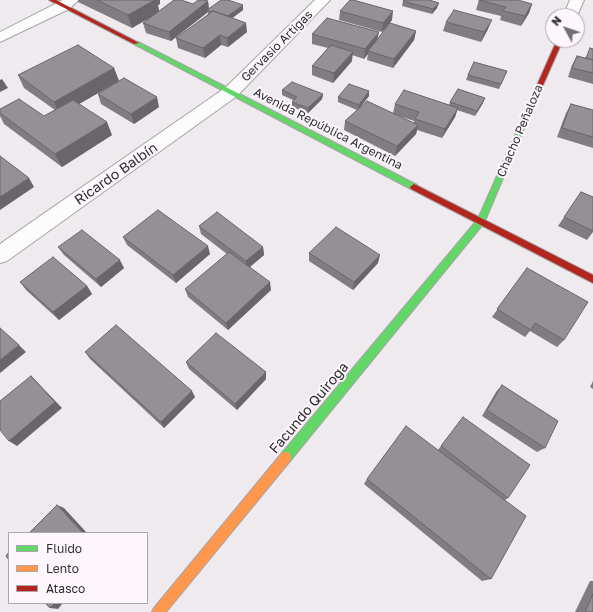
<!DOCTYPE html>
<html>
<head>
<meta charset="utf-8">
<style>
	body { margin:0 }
	#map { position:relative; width:593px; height:612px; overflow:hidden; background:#eeeaee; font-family:"Golos Text",sans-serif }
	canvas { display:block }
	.legend { position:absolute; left:8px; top:532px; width:140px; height:72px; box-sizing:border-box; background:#fdf6fd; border:1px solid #aba6ab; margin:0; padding:5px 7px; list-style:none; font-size:12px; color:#302d30 }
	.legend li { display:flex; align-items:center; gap:8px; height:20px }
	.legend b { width:20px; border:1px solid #aba6ab }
	.north { position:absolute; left:545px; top:8px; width:40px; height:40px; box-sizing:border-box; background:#fdf6fd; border:1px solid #aba6ab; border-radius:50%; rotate:310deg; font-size:11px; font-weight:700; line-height:16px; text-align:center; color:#302d30 }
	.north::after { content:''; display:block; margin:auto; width:14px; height:18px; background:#726f72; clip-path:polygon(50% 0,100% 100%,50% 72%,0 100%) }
</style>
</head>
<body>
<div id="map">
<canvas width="593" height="612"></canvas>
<ul class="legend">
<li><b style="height:5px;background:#63d668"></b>Fluido</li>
<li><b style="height:5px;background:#ff974d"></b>Lento</li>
<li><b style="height:5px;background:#b3261e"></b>Atasco</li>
</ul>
<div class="north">N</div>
</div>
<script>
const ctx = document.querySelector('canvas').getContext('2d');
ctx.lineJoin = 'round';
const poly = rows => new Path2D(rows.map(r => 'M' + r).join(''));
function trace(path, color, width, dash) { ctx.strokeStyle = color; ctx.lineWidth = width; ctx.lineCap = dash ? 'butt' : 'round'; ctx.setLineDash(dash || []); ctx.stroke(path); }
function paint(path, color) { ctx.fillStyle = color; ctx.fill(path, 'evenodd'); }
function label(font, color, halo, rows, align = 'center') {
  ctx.font = font + ' "Golos Text",sans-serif'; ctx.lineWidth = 4; ctx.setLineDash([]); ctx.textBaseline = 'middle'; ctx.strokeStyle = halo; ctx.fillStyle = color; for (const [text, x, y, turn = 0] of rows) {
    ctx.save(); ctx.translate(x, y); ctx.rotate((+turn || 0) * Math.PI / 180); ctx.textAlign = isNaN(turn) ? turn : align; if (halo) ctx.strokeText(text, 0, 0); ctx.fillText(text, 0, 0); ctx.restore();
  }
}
const street = poly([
	[63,0,79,0,69,9,0,42,0,32,63,0],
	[315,0,330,0,237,96,7,261,0,263,0,244,225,88,315,0],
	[570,0,584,0,577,16,563,16,570,0]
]);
const fast = poly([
	[134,42,138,42,417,185,418,187,417,189,411,189,134,44,134,42],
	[523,117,527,117,528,119,484,223,290,461,286,462,282,461,281,457,282,453,478,219,523,117]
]);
const slow = poly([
	[286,452,290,453,291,457,290,461,166,612,152,612,154,608,282,453,286,452]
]);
const jam = poly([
	[49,0,56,0,139,43,134,44,49,0],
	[557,40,563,40,528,119,527,121,523,121,522,119,557,40],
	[414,184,593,275,593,283,411,189,410,187,414,184]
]);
const wall = poly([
	[78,0,160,0,160,4,158,5,159,11,193,4,208,1,209,9,243,10,232,18,247,32,228,47,221,45,205,58,178,48,176,38,208,15,208,12,171,41,146,33,143,23,155,15,132,28,78,2],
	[479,0,532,4,529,13,521,26,500,20,501,16,476,10],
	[403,1,437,8,432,14,402,6],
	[340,11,392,20,382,32,339,20],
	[446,22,488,29,481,42,443,31],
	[416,31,414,40,393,68,367,60,368,54,364,59,352,55,352,61,333,83,312,75,312,66,328,48,312,44,312,34,378,39],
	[593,49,593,84,568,77,572,65,577,56,585,58],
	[114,68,119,81,79,104,112,135,62,167,4,124,0,116,0,109,44,116,55,110,24,88,18,75],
	[507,71,499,89,466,80,468,75],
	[282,90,323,94,322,99,308,113,292,107,292,102,293,100,282,95],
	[98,94,159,107,134,124,101,104],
	[369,96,360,107,393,113,395,104,449,105,450,102,483,103,475,116,457,110,455,117,442,138,417,130,416,134,395,156,344,130,345,121,357,110,338,102,338,97],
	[396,115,414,121,414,123],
	[571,104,593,110,593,148,557,137,566,113],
	[581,192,593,197,593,232,587,240,558,226],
	[199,226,263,247,264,255,250,267,271,290,228,330,188,297,185,289,227,254,201,234],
	[123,237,210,254,176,283,127,245],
	[58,247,124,268,101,287,64,255],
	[309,253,378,263,353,290,309,261],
	[527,268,564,340,557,347,530,331,525,337,492,317],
	[20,282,87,286,92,294,59,320,26,290],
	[85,352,195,397,164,428,90,359],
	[186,362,266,372,266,379,237,410,189,369],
	[593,381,593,389,590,387],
	[502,385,545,448,537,452,482,416,496,392],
	[463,417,508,498,505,500,491,579,482,581,364,484,367,479,438,450],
	[590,581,593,581,593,612,575,612]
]);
const shadedWall = poly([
	[150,0,160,0,160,4,158,5,159,12,132,28,128,15],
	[208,1,209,11,207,10,208,12,171,41,169,32],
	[439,3,437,8,432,14,433,9],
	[532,4,529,13,521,26,525,16],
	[243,5,243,10,227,22,227,17],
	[393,11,392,20,382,32,383,23],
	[492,20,488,29,481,42,484,32],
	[246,23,247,32,228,47,227,38],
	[416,31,414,40,393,68,394,59],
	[379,32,377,41,368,51,368,54,364,59,365,49],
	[220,35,221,45,205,58,203,48],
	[353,52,352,61,333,83,334,73],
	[114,68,119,81,60,115,54,102],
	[2,79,8,88,0,92,0,80],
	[369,91,369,96,358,110,359,105],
	[323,94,322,99,308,113,308,108],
	[157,97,159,107,134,124,131,114],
	[485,98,483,103,475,116,477,111],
	[458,108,455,117,442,138,445,129],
	[107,122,112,135,62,167,55,154],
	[418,125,416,134,395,156,397,146],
	[29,178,34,187,0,210,0,197],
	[208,246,210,254,176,283,173,275],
	[263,247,264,255,247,269,246,261],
	[380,255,378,263,353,290,354,282],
	[120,260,124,268,101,287,96,279],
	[270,282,271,290,228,330,226,323],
	[87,286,92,294,59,320,53,312],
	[19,345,26,352,0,373,0,360],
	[266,372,266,379,237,410,235,404],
	[31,376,38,383,62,408,17,446,9,441],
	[192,391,195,397,164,428,161,422],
	[57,505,64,508,87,533,83,533],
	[55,603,63,603,58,609,50,608]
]);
const building = poly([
	[97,0,155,0,128,15,97,0],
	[174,0,181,0,193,4,198,0,204,0,208,1,169,32,143,23,174,0],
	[221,0,228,0,243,5,228,16,213,11,212,12,207,10,221,0],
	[350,0,353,0,393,11,383,23,340,11,350,0],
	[404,0,429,0,439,3,433,9,403,1,404,0],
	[479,0,518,0,532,4,525,16,503,11,506,7,479,0],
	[454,10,492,20,484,32,446,22,454,10],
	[213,11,246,23,227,38,220,35,203,48,176,38,213,11],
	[327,18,379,32,365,49,312,34,327,18],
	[390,23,416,31,394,59,368,51,390,23],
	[78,45,114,68,54,102,18,75,78,45],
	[331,45,353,52,334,73,312,66,331,45],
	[590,48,593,49,593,60,586,58,590,48],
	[577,56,593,60,593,73,572,68,577,56],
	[474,62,507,71,501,84,468,75,474,62],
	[124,78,157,97,131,114,98,94,124,78],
	[292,82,323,94,308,108,292,102,297,97,282,90,292,82],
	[349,84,369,91,359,105,338,97,349,84],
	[458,89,485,98,477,111,450,102,458,89],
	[404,90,458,108,445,129,415,119,419,112,395,104,404,90],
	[19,99,44,116,73,100,107,122,55,154,0,113,0,109,19,99],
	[367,101,418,125,397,146,345,121,367,101],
	[571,104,593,110,593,137,562,128,571,104],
	[0,156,29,178,0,197,0,156],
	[581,192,593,197,593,231,564,217,581,192],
	[158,210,208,246,173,275,123,237,158,210],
	[217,212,263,247,246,261,199,226,217,212],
	[336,227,380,255,354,282,309,253,336,227],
	[82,230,120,260,96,279,58,247,82,230],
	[229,252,270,282,226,323,185,289,229,252],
	[53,257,87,286,53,312,20,282,53,257],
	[527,268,588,302,564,340,535,323,531,330,497,309,527,268],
	[116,325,192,391,161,422,85,352,116,325],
	[0,328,19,345,0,360,0,328],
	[216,333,266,372,235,404,186,362,216,333],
	[31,376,55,402,9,441,0,430,0,401,31,376],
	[502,385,558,421,545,448,487,410,502,385],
	[463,417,530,465,508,498,441,446,463,417],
	[406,426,526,516,491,579,367,479,406,426],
	[57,505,83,533,29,533,57,505],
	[9,552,9,560,6,556,9,552],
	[593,594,593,612,585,612,593,594],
	[45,603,55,603,50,608,45,603]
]);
const farStreetnames = [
	["Gervasio Artigas",277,46,-45],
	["Avenida República Argentina",328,129,27],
	["Chacho Peñaloza",520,131,-67]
];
const streetNames = [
	["Ricardo Balbín",116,174,-35],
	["Facundo Quiroga",309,408,-50]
];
trace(street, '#a7a4a8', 2);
trace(fast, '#a7a4a8', 2);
trace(slow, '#a7a4a8', 2);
trace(jam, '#a7a4a8', 2);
paint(street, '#fcfcfc');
paint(fast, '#63d668');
paint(slow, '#ff974d');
paint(jam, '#b3261e');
paint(wall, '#7f7d7f');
paint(shadedWall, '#686668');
paint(building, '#949194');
trace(building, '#686668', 1);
label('12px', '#302d30', '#fdf6fd', farStreetnames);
label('14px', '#302d30', '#fdf6fd', streetNames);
</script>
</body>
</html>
